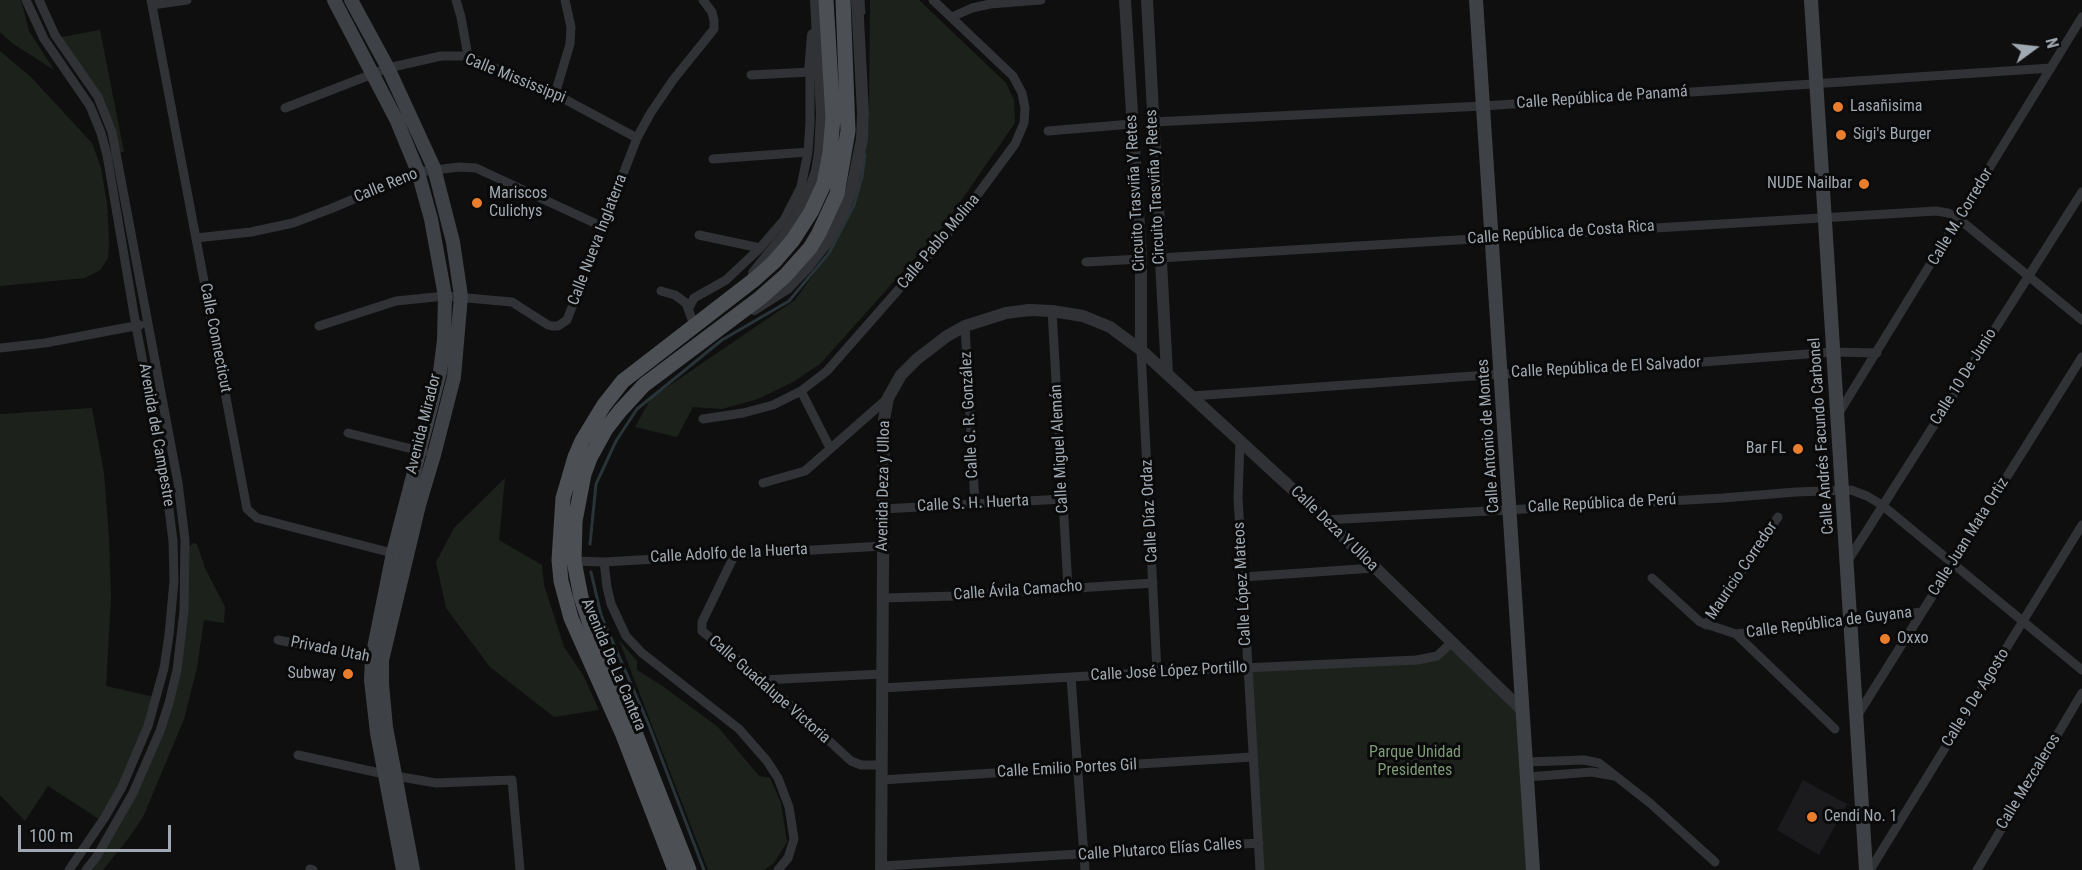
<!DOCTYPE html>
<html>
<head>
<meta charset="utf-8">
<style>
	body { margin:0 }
	#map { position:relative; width:2082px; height:870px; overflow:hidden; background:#0f0f10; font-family:"Roboto Condensed",sans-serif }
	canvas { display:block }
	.north { position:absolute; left:2004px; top:18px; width:60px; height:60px; -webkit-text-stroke:4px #0a0a0b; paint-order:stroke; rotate:75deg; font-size:16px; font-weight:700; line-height:24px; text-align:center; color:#a0a9b1 }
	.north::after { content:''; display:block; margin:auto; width:21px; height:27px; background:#a0a9b1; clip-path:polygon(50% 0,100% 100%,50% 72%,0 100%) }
	.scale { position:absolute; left:18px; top:825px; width:153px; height:27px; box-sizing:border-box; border:3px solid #a0a9b1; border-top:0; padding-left:8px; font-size:18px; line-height:21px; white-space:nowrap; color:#a0a9b1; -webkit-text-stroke:4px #0a0a0b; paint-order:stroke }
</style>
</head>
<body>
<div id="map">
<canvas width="2082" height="870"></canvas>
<div class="north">N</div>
<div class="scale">100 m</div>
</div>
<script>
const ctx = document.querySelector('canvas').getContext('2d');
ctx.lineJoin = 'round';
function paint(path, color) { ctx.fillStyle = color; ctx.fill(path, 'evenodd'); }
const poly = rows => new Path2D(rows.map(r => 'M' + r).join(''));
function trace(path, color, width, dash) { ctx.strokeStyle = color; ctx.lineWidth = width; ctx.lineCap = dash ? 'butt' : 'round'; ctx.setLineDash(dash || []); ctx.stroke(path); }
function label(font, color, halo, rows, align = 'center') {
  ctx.font = font + ' "Roboto Condensed",sans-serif'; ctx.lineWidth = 6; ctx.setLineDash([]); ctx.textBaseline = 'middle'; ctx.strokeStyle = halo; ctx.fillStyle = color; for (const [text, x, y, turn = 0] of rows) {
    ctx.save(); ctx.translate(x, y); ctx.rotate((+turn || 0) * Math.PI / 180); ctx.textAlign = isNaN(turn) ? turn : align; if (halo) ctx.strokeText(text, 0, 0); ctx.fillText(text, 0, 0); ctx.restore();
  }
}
const built = poly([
	[1803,780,1847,804,1819,855,1777,830]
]);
const green = poly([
	[0,0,21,0,29,31,54,70,12,43,0,32],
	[870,0,919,0,1006,83,1014,100,1015,123,942,228,820,364,793,382,758,399,722,409,693,407,677,437,635,427,651,398,795,300,829,253,854,205,862,177,869,121],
	[100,30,124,152,117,153,102,110,56,38],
	[0,51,31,77,92,143,101,168,107,203,109,241,108,258,100,270,85,278,0,286],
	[92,408,104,473,109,539,111,597,106,686,159,698,105,823,48,786,25,821,0,795,0,414],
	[505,478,499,540,542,565,544,585,564,647,583,675,599,710,554,717,490,667,446,608,436,562,454,528],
	[194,543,197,544,205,568,225,607,224,623,204,620,197,668,184,719,144,815,131,835,103,870,89,870,132,799,177,677,185,549],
	[619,640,637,661,637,670,661,685,718,727,759,776,770,778,781,803,787,842,774,863,764,870,708,870],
	[1452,645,1519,709,1530,870,1257,870,1245,666,1441,654]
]);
const stream = poly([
	[863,0,864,13],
	[590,544,596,484,616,441,637,409,722,340,789,301,829,253,854,205,862,177,865,154],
	[591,572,601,615,648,723,704,870]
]);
const minor = poly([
	[26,0,44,39,90,106,101,133,107,155,136,326,166,485,173,541,174,581,169,635,164,668,148,726,122,787,105,817,69,870],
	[39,0,55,35,98,97,112,132,178,483,185,540,184,611,177,670,169,703,160,731,133,793,97,856,86,870],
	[151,0,247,509,257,518,396,554],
	[456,0,461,17,468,56],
	[152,5,187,0],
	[952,17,972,8,990,4,1041,0],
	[555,94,570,44,571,27,565,0],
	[285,108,388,68,441,56,468,56,555,94,637,138],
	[1153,122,1483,106,2051,68],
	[1048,131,1132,124],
	[713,159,808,152],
	[699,235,760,248],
	[196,238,251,232,293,223,330,209,418,172,459,167,476,168,603,227],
	[1160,258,1936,211,1948,213,1959,219,2082,320],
	[1086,262,1141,259],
	[661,291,675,295,686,303,694,325],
	[689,308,694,298,726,280,760,248,784,220,801,187,808,152,810,123,810,72,751,75],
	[1052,311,1068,588],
	[319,326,396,301,445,296,512,302,548,325,552,326,558,326,567,320,637,138,650,114,673,80,714,29,714,21,712,12,703,0],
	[965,326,975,504],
	[0,348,45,343,140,325],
	[1141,350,1157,672],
	[801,391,830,448],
	[1192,396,1501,374,1586,371,1833,352,1877,353],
	[1837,416,2082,17],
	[703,419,743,413,773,405,801,391,827,371,956,224,1015,144,1024,123,1025,108,1022,93,1013,76,933,0],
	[348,433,424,452],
	[1240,441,1238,498,1260,870],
	[763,483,805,471,888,398],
	[883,509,1063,499],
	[1326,520,1723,498,1796,492,1851,490,1867,496,1882,505,2082,670],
	[735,554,702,622,702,631,763,680,851,761,861,765,881,765],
	[574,561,604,562,883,546],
	[604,562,607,587,611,604,626,636,642,653,739,729,767,761,778,778,789,807,794,839,788,858,778,870],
	[1847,562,2082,192],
	[1243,577,1374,568],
	[1652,578,1700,622,1736,634,1835,729],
	[883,598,956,596,1153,583],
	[1706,625,1778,517],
	[1736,634,1922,612],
	[278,640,377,659],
	[1071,677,1085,870],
	[763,680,882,674],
	[882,688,1157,672,1417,660,1437,656,1451,643],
	[1857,716,2082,357],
	[298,755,384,774,436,783,512,780,520,870],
	[1526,762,1584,760,1599,763,1650,803,1715,862],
	[1527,777,1592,772,1614,776],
	[881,780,1252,757],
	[882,866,1259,843],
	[310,869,313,870],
	[1870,870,2082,525],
	[1977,870,2082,693]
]);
const tertiary = poly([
	[1125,0,1141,259,1141,350],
	[1147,0,1167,373],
	[810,72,813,35],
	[754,273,793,225,810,191,817,171,820,153,822,114,816,0],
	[754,309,787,288,807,267,826,243,844,209,852,188,862,139,863,113,857,0],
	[881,870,884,420,888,398,901,375,917,359,947,336,965,326,1006,313,1029,310,1052,311,1083,316,1110,327,1141,350,1326,520,1523,711]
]);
const secondary = poly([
	[334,0,397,121,418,172,431,219,445,296,444,340,440,372,393,553,372,658,371,680,377,733,403,870],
	[351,0,388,68,434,168,453,242,461,296,454,377,434,455,419,505,382,660,382,684,386,727,413,870],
	[1476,0,1533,870],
	[1811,0,1866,870]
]);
const primary = poly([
	[675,870,623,735,571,618,561,581,559,560,563,498,575,457,582,441,604,405,623,381,755,279,774,262,793,240,811,212,824,184,830,153,833,118,826,0],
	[689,870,633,727,589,621,581,597,574,561,575,521,584,474,590,458,606,429,620,411,644,385,760,298,785,276,810,248,819,233,837,194,848,131,843,0]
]);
const markers = [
	[1838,107,6,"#ea7e2c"],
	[1841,135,6,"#ea7e2c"],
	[1864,184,6,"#ea7e2c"],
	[477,203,6,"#ea7e2c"],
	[1798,449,6,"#ea7e2c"],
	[1885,639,6,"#ea7e2c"],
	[348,674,6,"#ea7e2c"],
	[1812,817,6,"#ea7e2c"]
];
const streetNames = [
	["Calle Mississippi",515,79,22],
	["Calle República de Panamá",1602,98,-4],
	["Calle Reno",386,186,-22],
	["Circuito Trasviña y Retes",1156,187,-93],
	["Circuito Trasviña Y Retes",1136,193,-93],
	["Calle M. Corredor",1961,217,-59],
	["Calle República de Costa Rica",1561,233,-4],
	["Calle Nueva Inglaterra",598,240,-69],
	["Calle Pablo Molina",939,242,-50],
	["Calle Connecticut",215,338,79],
	["Calle República de El Salvador",1606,368,-3],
	["Calle 10 De Junio",1964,377,-58],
	["Calle G. R. González",970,415,-93],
	["Avenida Mirador",424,424,-76],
	["Avenida del Campestre",156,435,80],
	["Calle Antonio de Montes",1489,436,-94],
	["Calle Andrés Facundo Carbonel",1822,436,-94],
	["Calle Miguel Alemán",1060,449,-93],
	["Avenida Deza y Ulloa",884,486,-89],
	["Calle S. H. Huerta",973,504,-3],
	["Calle República de Perú",1602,504,-3],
	["Calle Díaz Ordaz",1150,511,-93],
	["Calle Deza Y Ulloa",1334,529,44],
	["Calle Juan Mata Ortiz",1969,537,-58],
	["Calle Adolfo de la Huerta",729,554,-3],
	["Mauricio Corredor",1742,571,-56],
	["Calle López Mateos",1243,584,-93],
	["Calle Ávila Camacho",1018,591,-4],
	["Calle República de Guyana",1829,623,-7],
	["Privada Utah",330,650,11],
	["Avenida De La Cantera",613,665,67],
	["Calle José López Portillo",1169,672,-3],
	["Calle Guadalupe Victoria",769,690,41],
	["Calle 9 De Agosto",1976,698,-58],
	["Calle Emilio Portes Gil",1067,769,-3],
	["Calle Mezcaleros",2029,782,-59],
	["Calle Plutarco Elías Calles",1160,850,-4]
];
const poiNames = [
	["Lasañisima",1850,107],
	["Sigi's Burger",1853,135],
	["NUDE Nailbar",1852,184,"right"],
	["Mariscos",489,194],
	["Culichys",489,212],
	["Bar FL",1786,449,"right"],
	["Oxxo",1897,639],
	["Subway",336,674,"right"],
	["Cendi No. 1",1824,817]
];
const parkNames = [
	["Parque Unidad",1415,753],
	["Presidentes",1415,771]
];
paint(built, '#1b1b1d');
paint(green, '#1c221b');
trace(stream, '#293438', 3);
trace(minor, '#303235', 9);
trace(tertiary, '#303235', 12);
trace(secondary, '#3e4145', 14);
trace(primary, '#4c5054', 15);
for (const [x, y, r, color] of markers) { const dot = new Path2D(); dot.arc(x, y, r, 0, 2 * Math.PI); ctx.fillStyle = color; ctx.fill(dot); trace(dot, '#0a0a0b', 2); }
label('16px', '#a0a9b1', '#0a0a0b', streetNames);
label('16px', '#a0a9b1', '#0a0a0b', poiNames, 'left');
label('16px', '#7e9b77', '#0a0a0b', parkNames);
</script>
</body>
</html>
